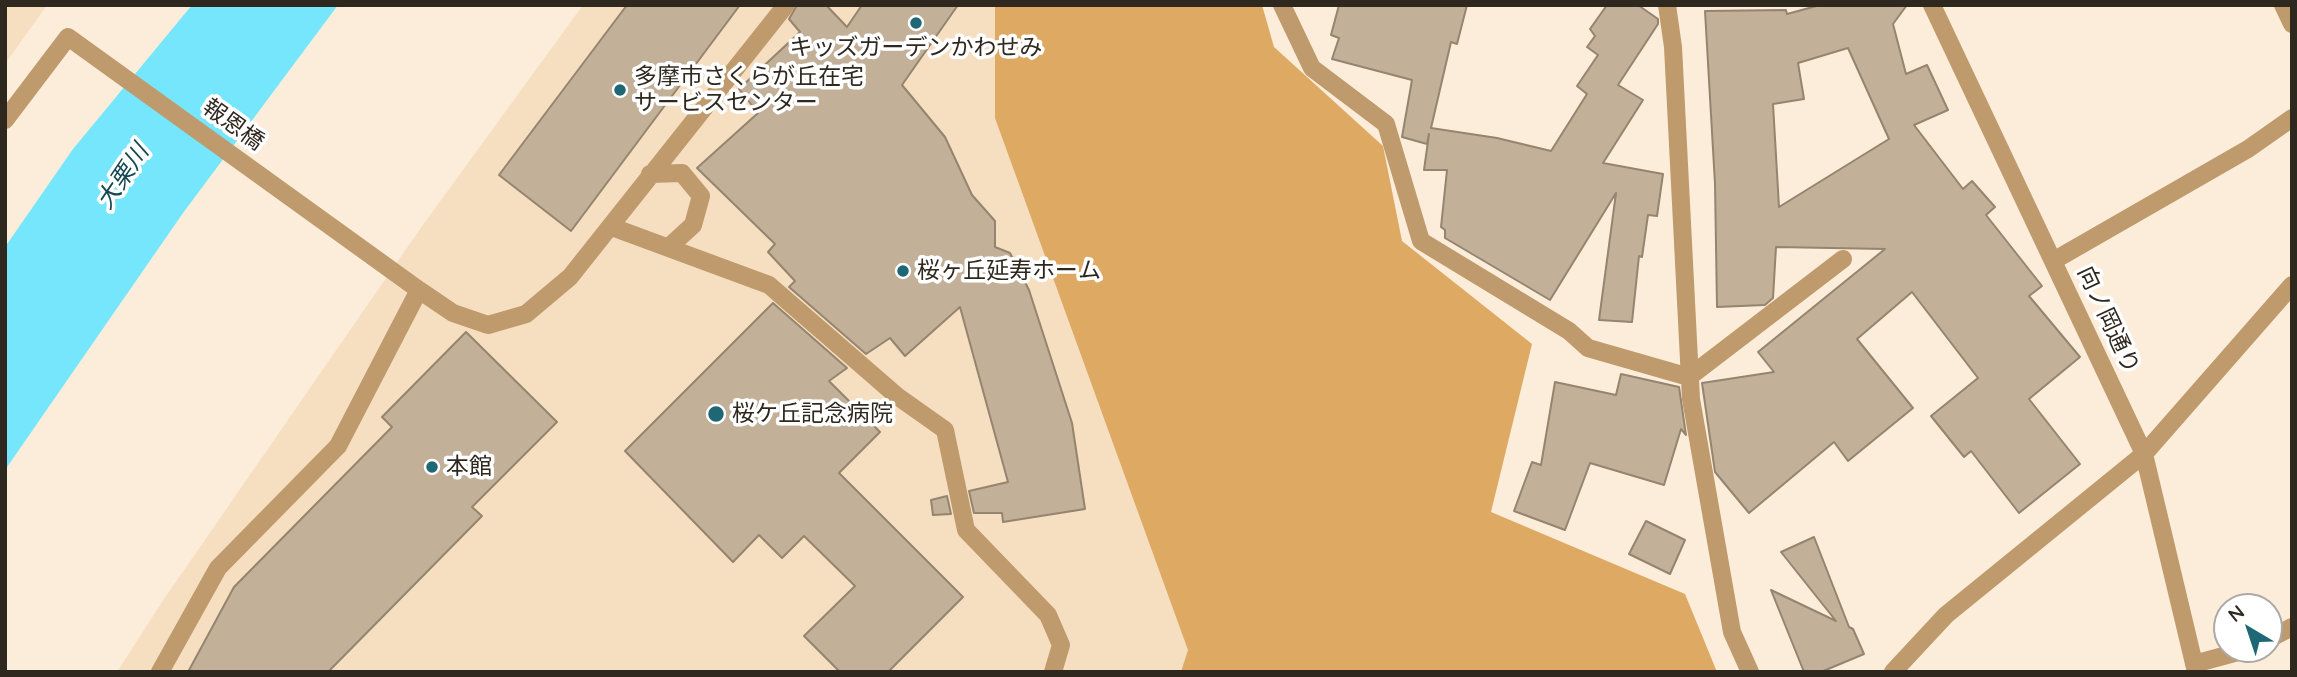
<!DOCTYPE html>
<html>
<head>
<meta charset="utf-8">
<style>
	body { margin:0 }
	#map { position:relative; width:2297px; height:677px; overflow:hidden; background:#fcedda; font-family:Quicksand,sans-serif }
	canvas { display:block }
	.frame { position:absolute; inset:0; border:7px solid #2f281f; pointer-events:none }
	.north { position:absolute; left:2213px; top:593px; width:70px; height:70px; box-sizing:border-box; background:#fff; border:2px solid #aca9a5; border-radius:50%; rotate:321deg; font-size:19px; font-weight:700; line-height:28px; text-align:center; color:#2f281f }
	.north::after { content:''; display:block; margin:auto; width:24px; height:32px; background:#1e6774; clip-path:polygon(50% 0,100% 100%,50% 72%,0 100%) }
</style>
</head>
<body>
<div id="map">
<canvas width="2297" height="677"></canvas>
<div class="frame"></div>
<div class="north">N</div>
</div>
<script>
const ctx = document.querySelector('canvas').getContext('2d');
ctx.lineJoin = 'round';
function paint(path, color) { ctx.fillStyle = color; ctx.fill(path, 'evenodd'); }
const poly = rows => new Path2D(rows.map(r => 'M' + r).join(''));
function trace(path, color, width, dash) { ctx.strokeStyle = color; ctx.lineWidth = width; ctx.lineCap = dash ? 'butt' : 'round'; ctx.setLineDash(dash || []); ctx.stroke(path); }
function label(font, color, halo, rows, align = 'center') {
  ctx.font = font + ' Quicksand,"Noto Sans JP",sans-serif'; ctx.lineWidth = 7; ctx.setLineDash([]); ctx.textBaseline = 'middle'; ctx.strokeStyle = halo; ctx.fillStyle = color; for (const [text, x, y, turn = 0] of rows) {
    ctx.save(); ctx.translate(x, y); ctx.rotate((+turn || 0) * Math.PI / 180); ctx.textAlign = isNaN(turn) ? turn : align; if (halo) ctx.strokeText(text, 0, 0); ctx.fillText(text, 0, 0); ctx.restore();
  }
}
const built = poly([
	[5,5,47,5,5,64],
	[583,5,1044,5,1202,672,117,672,164,599,420,229]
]);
const forest = poly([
	[995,5,1262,5,1274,47,1383,146,1402,241,1532,344,1491,512,1685,594,1717,672,1181,672,1188,650,995,118]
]);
const water = poly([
	[192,5,338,5,183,213,5,470,5,247,73,149]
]);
const building = poly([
	[627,5,740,5,571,231,499,175,627,5],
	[797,5,826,5,847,27,862,5,958,5,902,85,945,137,972,195,995,221,995,247,1010,253,1029,290,1072,423,1085,509,1003,522,1002,513,974,513,969,491,1008,482,960,307,905,356,890,338,866,354,789,287,795,281,768,252,775,244,697,168,758,113,739,89,800,32,789,19,797,5],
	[1339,5,1467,5,1457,44,1451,42,1431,128,1497,138,1551,151,1587,94,1577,86,1598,55,1587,47,1595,36,1590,29,1607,5,1638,5,1658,19,1658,24,1618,85,1643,100,1603,163,1663,174,1657,216,1648,215,1642,257,1639,256,1632,322,1599,320,1616,193,1550,300,1445,238,1445,230,1441,227,1447,170,1424,170,1429,134,1427,144,1402,137,1412,80,1332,59,1339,38,1331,35,1339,5],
	[1820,5,1907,5,1893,24,1906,74,1927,65,1948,110,1914,125,1963,189,1972,181,1995,207,1986,215,2042,286,2029,296,2080,357,2029,399,2080,464,2019,513,1971,451,1964,457,1931,416,1978,378,1912,292,1857,339,1913,408,1848,461,1834,442,1749,513,1715,472,1702,383,1774,372,1758,352,1885,249,1776,247,1773,298,1765,305,1717,307,1715,184,1705,11,1786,10,1787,14,1820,5],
	[1848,48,1889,139,1779,207,1773,104,1804,99,1798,63,1848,48],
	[773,303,847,368,829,381,880,432,839,473,963,597,888,672,840,672,804,636,855,586,804,536,782,558,759,535,733,562,625,451,773,303],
	[466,332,557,422,472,507,482,516,328,672,188,672,234,587,392,427,382,417,466,332],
	[1621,374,1679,387,1686,435,1681,429,1664,485,1590,463,1565,530,1514,511,1532,462,1541,465,1555,382,1616,395,1621,374],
	[947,496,951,514,933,515,931,500,947,496],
	[1646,521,1685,540,1670,574,1629,554,1646,521],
	[1814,537,1849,627,1853,629,1864,654,1821,672,1804,672,1771,590,1836,621,1781,552,1814,537]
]);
const minor = poly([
	[1282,5,1312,68,1386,124,1421,241,1569,331,1588,348,1689,377,1843,259],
	[1667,5,1673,47,1691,399,1732,632,1750,672],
	[1932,5,2144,454,2196,672],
	[2283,5,2292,24],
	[5,120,68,37,419,290,453,313,488,325,526,314,570,277,786,5],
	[650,174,682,173,701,196,693,225,669,247],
	[612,227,769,285,897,396,945,430,966,530,1048,615,1061,645,1053,672],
	[2053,261,2248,149,2292,118],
	[2269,639,2292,627],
	[2194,664,2249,649],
	[160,672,218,568,338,446,419,290],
	[1893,672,1946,615,2144,454,2292,285]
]);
const markers = [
	[916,23,7,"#1e6774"],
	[620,90,7,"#1e6774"],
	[903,271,7,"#1e6774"],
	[716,414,9,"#1e6774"],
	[432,467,7,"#1e6774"]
];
const poiNames = [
	["キッズガーデンかわせみ",916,48,"center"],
	["多摩市さくらが丘在宅",634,77],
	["サービスセンター",634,103],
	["桜ヶ丘延寿ホーム",917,271],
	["桜ケ丘記念病院",732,414],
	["本館",446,467]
];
const streetNames = [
	["報恩橋",233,125,36],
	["向ノ岡通り",2108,320,65]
];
const waterNames = [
	["大栗川",123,177,-56]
];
paint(built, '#f6dec0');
paint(forest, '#dda963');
paint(water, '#76e6fd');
paint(building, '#c2b099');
trace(building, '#95846e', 2);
trace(minor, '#be9a6c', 18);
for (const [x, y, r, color] of markers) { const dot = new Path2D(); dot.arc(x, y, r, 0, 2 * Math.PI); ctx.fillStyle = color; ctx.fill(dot); trace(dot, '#fff', 2.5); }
label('23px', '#2f281f', '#fff', poiNames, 'left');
label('23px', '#2f281f', '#fff', streetNames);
label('italic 24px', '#164852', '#fff', waterNames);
</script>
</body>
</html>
